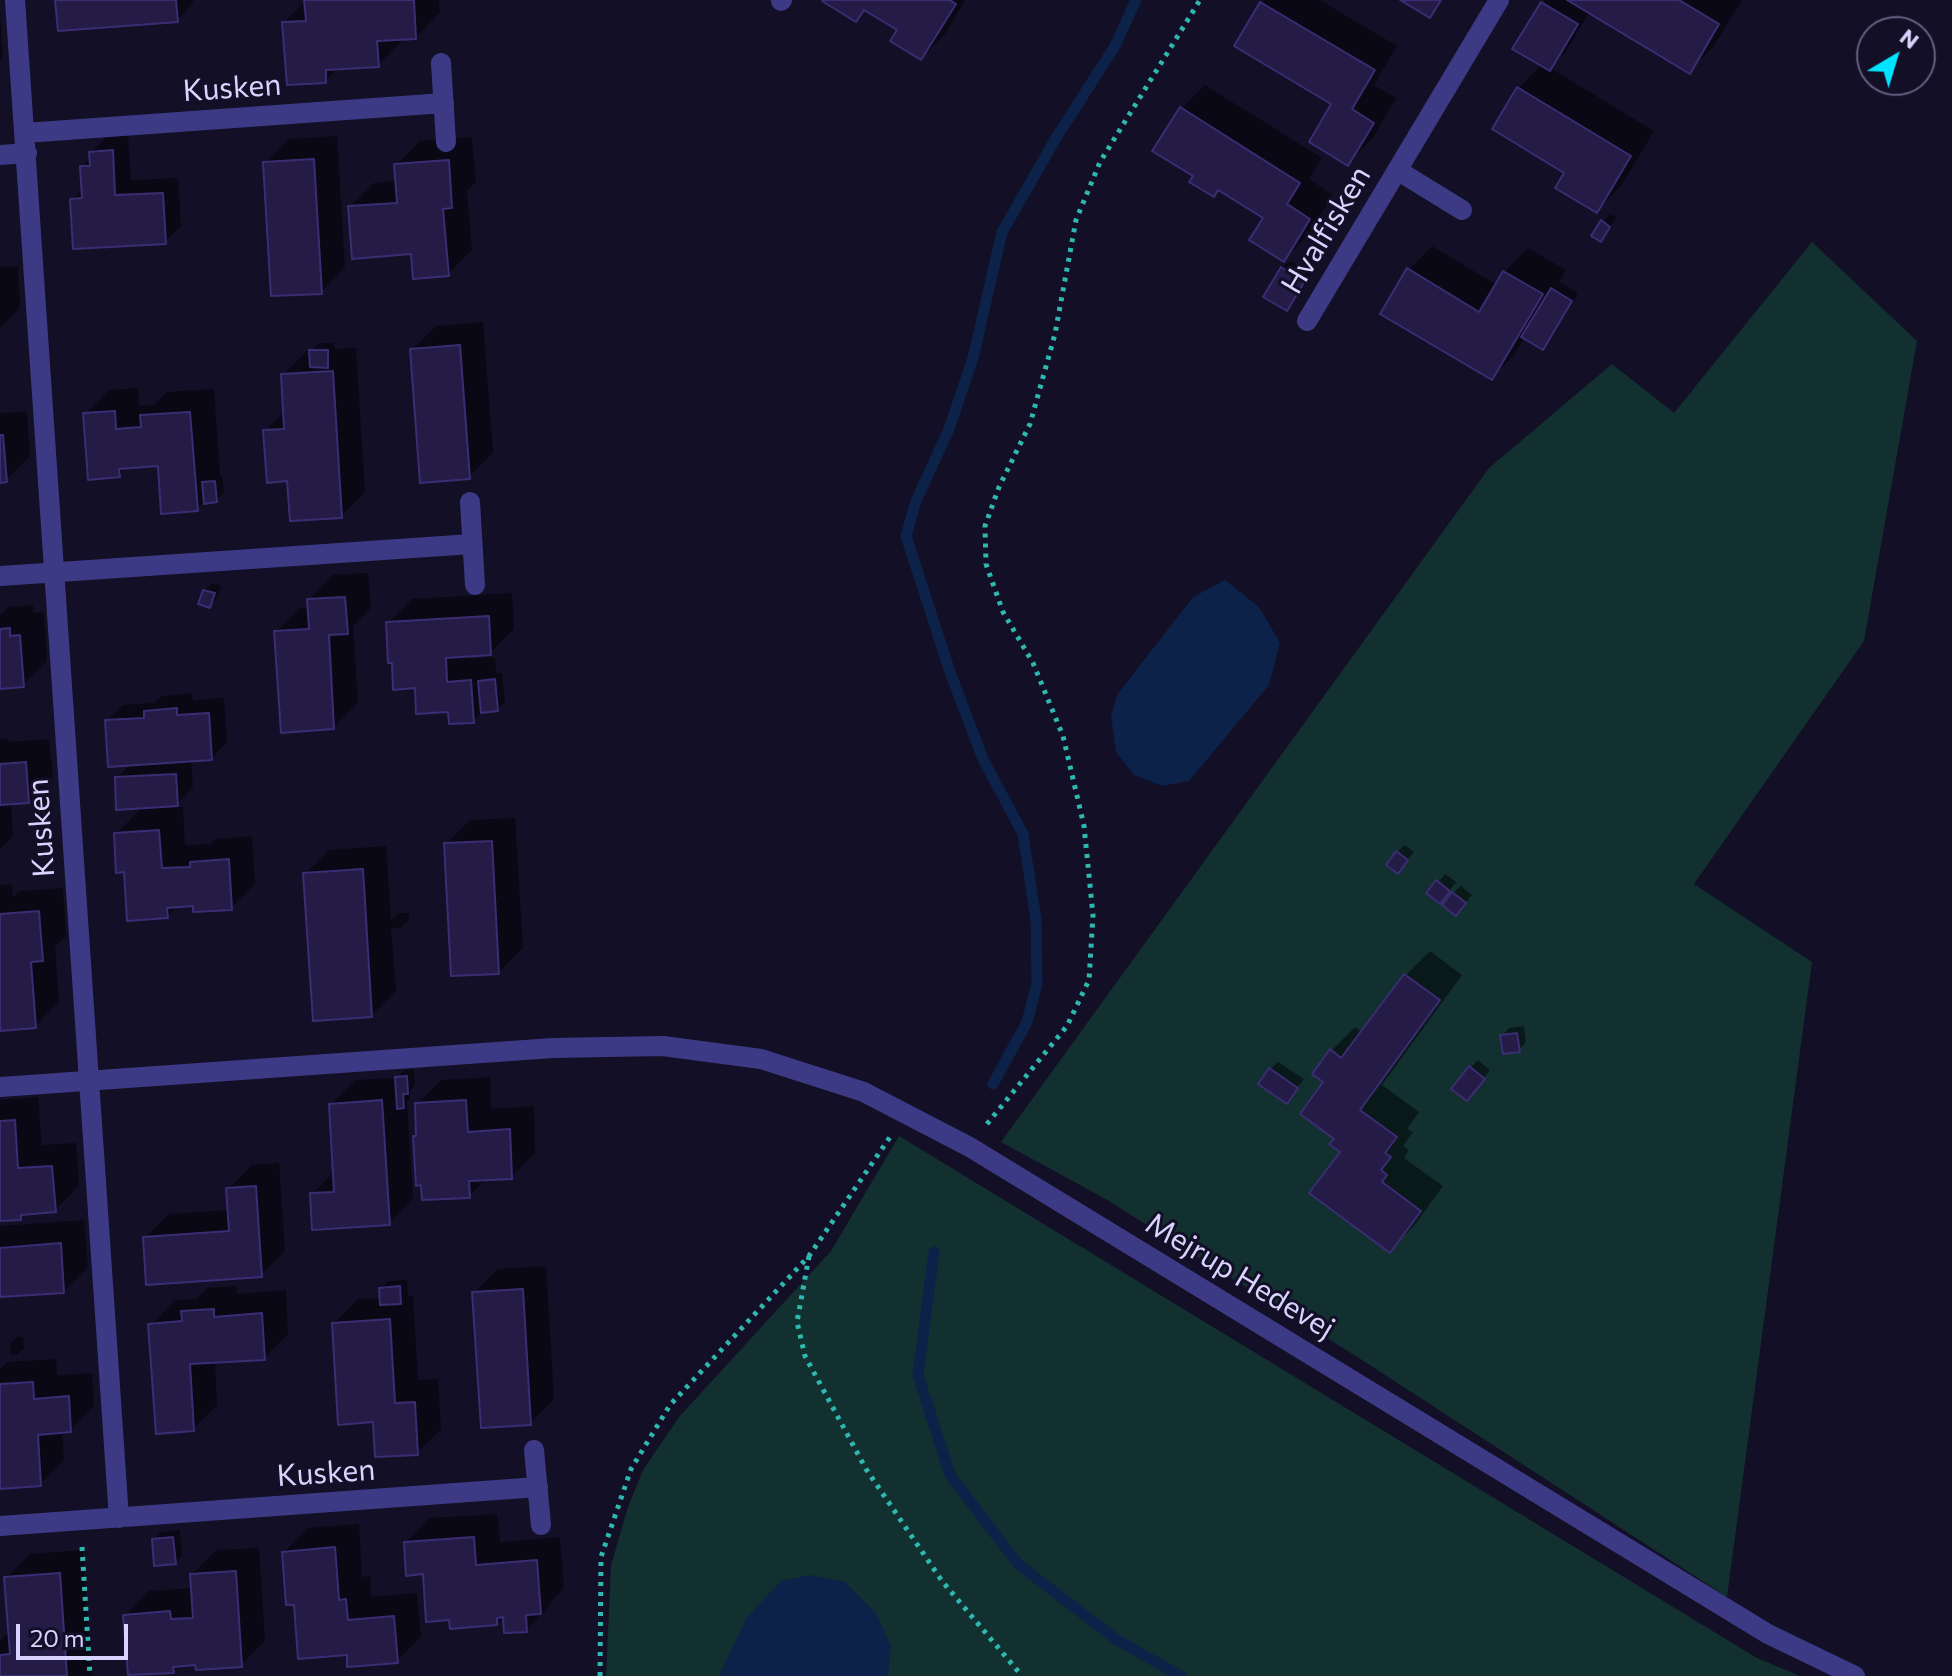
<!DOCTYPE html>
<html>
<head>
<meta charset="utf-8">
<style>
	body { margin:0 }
	#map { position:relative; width:1952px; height:1676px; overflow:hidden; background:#130f26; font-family:Commissioner,sans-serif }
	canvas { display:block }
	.north { position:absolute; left:1856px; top:16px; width:80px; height:80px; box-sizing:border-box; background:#130f26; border:2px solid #625e7d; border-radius:50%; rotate:38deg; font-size:22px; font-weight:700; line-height:32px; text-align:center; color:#d9d4ff }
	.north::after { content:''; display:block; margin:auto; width:28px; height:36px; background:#00e5ff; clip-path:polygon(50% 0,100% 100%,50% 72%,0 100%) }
	.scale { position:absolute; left:16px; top:1624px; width:112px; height:36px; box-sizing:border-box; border:4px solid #d9d4ff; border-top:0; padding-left:10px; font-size:24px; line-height:28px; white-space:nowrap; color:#d9d4ff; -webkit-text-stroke:6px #130f26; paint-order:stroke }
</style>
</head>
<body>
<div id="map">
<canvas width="1952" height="1676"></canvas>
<div class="north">N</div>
<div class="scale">20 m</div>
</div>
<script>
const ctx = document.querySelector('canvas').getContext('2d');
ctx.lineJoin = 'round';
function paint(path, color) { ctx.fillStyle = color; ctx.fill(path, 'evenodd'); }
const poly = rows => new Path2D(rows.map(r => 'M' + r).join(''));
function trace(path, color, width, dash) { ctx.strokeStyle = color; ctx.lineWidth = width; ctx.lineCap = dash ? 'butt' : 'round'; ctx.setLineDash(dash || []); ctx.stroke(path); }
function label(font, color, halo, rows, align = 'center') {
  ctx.font = font + ' Commissioner,sans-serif'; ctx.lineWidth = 6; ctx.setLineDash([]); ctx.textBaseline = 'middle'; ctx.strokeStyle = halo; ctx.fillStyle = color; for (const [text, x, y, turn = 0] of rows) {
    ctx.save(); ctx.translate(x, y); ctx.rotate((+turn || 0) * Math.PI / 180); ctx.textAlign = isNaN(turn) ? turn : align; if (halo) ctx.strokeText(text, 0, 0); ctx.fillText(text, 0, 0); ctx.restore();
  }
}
const green = poly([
	[1812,242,1917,341,1864,641,1694,884,1812,962,1727,1597,1362,1360,1104,1198,1001,1142,1489,468,1612,364,1674,413],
	[899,1136,1757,1658,1800,1676,606,1676,611,1565,628,1507,643,1470,679,1417,831,1251]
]);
const water = poly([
	[1225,580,1259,607,1280,643,1269,685,1189,781,1162,786,1134,775,1116,752,1111,716,1117,695,1193,597],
	[810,1575,845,1582,876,1613,891,1646,888,1676,719,1676,747,1617,781,1581]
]);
const shadow = poly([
	[57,0,193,0,193,4,177,20],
	[306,0,439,0,440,13,416,37,402,38,402,41,378,65,339,67,325,81,284,23],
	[825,0,965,0,945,34,921,58,899,29,866,9,856,20],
	[1265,0,1320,0,1397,46,1374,85,1396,98,1372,139,1348,163,1334,104,1262,3],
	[1545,0,1742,0,1713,47,1689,71,1590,11,1565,53,1550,68,1654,131,1621,186,1597,210,1567,172,1494,129,1519,88,1542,64,1542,3],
	[0,11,3,58,0,60],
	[1205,85,1322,158,1309,179,1333,195,1308,235,1284,259,1266,218,1181,109],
	[128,135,131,180,178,178,181,226,165,242,72,200,83,189,82,167,91,157,91,152,107,136],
	[337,136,345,268,321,292,265,163,289,139],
	[472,137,476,182,467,191,472,250,448,274,412,252,350,207,374,183,397,181,396,165,420,141],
	[1610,214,1616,218,1608,232,1600,240,1603,222],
	[1432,246,1497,285,1505,272,1528,248,1566,270,1559,282,1578,293,1550,340,1542,348,1525,337,1515,354,1491,378,1409,270],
	[1290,261,1311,273,1294,301,1287,308,1282,268],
	[18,266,20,308,0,328,0,267],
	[483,322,493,453,469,477,412,350,436,326],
	[319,343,334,343,334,349,356,348,365,492,341,516,265,431,285,411,283,375,307,351,311,351],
	[138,388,139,406,154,405,167,392,214,389,220,475,222,475,224,493,216,500,204,502,197,509,159,464,128,466,119,476,85,414,109,390],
	[27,412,30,456,6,480,0,481,0,413],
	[368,573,371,608,353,626,358,703,334,727,276,632,300,608,310,608,309,600,333,575],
	[212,583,221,586,217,598,210,605,204,591],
	[512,593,514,629,490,653,470,654,471,659,495,657,496,673,502,673,505,702,497,709,483,711,473,721,450,710,417,686,388,623,412,599],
	[33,605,33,613,44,612,47,661,23,685,0,687,0,615,9,607],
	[192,693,193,700,224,698,227,742,212,758,191,759,193,788,174,807,183,807,185,845,211,844,216,839,252,836,255,884,231,908,195,904,178,906,167,916,126,870,116,834,143,806,117,778,132,763,107,721,123,705,154,703,162,696],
	[7,738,8,742,49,739,53,777,29,801,11,803,13,836,0,849,0,739],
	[515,818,523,948,499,972,446,844,470,820],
	[1405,845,1414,852,1398,871,1397,852],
	[386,846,391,920,398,913,409,913,409,920,402,927,391,928,396,991,372,1015,305,874,329,850],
	[1445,874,1456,882,1447,894,1429,893],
	[12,884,13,897,19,891,63,888,66,936,55,946,59,1002,35,1026,0,1029,0,885],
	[1461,886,1472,895,1463,906,1453,893],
	[1430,951,1462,975,1382,1085,1419,1112,1407,1129,1413,1132,1403,1146,1409,1150,1404,1158,1443,1186,1414,1226,1390,1250,1337,1138,1326,1082,1331,1051,1355,1027,1363,1033,1406,975],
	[1524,1026,1526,1042,1519,1050,1502,1036,1509,1028],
	[1478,1060,1490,1070,1474,1091,1470,1068],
	[1278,1062,1304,1079,1287,1101,1270,1069],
	[405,1070,414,1070,415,1085,410,1090,410,1099,407,1102,413,1199,389,1223,312,1194,335,1171,331,1104,355,1080,397,1078],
	[490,1077,491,1109,534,1106,535,1153,511,1177,487,1178,469,1196,415,1137,418,1134,417,1104,441,1080],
	[38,1097,42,1145,76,1143,79,1186,55,1210,26,1212,21,1218,0,1219,0,1100],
	[279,1163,285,1251,261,1275,145,1238,169,1214,229,1210,228,1189,252,1165],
	[84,1220,88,1267,64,1291,0,1295,0,1226],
	[546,1266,554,1399,530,1423,474,1293,498,1269],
	[407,1280,408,1297,413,1296,418,1380,438,1379,441,1429,417,1453,375,1420,334,1323,358,1299,381,1298,381,1289,388,1281],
	[237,1286,237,1294,286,1290,288,1334,264,1358,215,1361,217,1405,193,1429,151,1325,175,1300,197,1299,207,1288],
	[17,1337,23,1337,24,1348,17,1355,11,1355,10,1344],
	[56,1359,57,1375,92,1373,94,1406,70,1430,62,1431,64,1460,40,1484,0,1487,0,1369,7,1362],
	[497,1514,500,1542,560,1537,564,1588,550,1603,550,1606,526,1630,505,1615,496,1623,451,1618,406,1542,430,1518],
	[359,1524,362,1577,370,1576,371,1597,417,1593,421,1637,397,1661,348,1653,296,1602,284,1552,308,1528],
	[180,1530,182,1555,175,1563,154,1540,161,1532],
	[259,1548,265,1641,241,1665,179,1664,173,1671,125,1615,149,1591,193,1588,192,1574,216,1550],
	[83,1550,92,1674,90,1676,0,1676,0,1641,8,1633,10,1633,6,1578,30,1554]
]);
const stream = poly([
	[993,1084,1027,1022,1037,984,1036,920,1023,834,983,759,950,672,906,536,916,501,949,429,973,358,1002,232,1056,138,1115,46,1136,0],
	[934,1252,918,1375,950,1475,1018,1564,1117,1640,1181,1676]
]);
const building = poly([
	[55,0,176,0,178,22,58,31,55,0],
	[304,0,414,0,416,39,377,41,379,67,326,70,326,83,287,85,282,22,306,21,304,0],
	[823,0,950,0,956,4,921,60,890,41,897,30,864,10,856,22,822,1,823,0],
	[1400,0,1441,0,1430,18,1400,0],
	[1567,0,1679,0,1719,24,1690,74,1567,0],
	[1260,2,1375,70,1352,109,1374,123,1348,166,1309,142,1331,104,1234,46,1260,2],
	[1541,2,1578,24,1550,71,1512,49,1541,2],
	[1517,87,1631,156,1597,213,1555,188,1564,173,1492,129,1517,87],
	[1180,107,1300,183,1287,204,1310,219,1284,262,1249,240,1263,218,1218,190,1214,197,1189,182,1193,176,1152,151,1180,107],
	[113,150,115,195,163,193,166,244,73,249,70,199,82,198,80,166,90,166,89,152,113,150],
	[314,159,322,294,271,296,263,162,314,159],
	[449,160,452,208,443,209,449,276,413,279,411,254,352,259,348,206,397,203,394,164,449,160],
	[1601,220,1610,227,1601,242,1591,236,1601,220],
	[1281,267,1305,281,1287,311,1263,297,1281,267],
	[1407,268,1479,312,1503,271,1543,294,1492,380,1380,314,1407,268],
	[1551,288,1572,301,1543,350,1521,337,1551,288],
	[460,345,470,479,420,483,410,349,460,345],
	[309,350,328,350,328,368,310,367,309,350],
	[333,371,342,518,290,521,287,481,267,483,263,430,284,429,281,374,333,371],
	[115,411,116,429,141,427,140,415,190,412,198,511,161,514,158,466,119,469,120,477,88,480,83,413,115,411],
	[0,435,3,435,7,482,0,483,0,435],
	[215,481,217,502,204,504,202,482,215,481],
	[203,590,215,593,210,608,198,604,203,590],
	[345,597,348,634,329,635,334,729,281,733,274,631,309,629,307,599,345,597],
	[489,616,491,655,446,658,447,682,471,680,474,723,449,724,448,712,416,714,415,688,393,690,392,663,388,663,386,622,489,616],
	[10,628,10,636,20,635,24,687,0,689,0,629,10,628],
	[495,679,498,711,481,713,478,681,495,679],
	[177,708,177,715,209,713,212,760,108,767,105,720,144,718,144,711,177,708],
	[26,762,29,803,0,805,0,764,26,762],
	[176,774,178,806,116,810,115,777,176,774],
	[159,830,162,868,190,867,190,862,229,859,232,910,193,912,193,906,167,908,168,918,127,921,124,872,116,873,114,833,159,830],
	[492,841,499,974,451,976,444,843,492,841],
	[1396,851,1408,860,1398,874,1386,865,1396,851],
	[363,869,372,1017,313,1021,303,873,363,869],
	[1436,880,1450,891,1440,904,1426,893,1436,880],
	[1452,892,1466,903,1456,916,1442,905,1452,892],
	[39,911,43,961,31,962,36,1028,0,1031,0,914,39,911],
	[1404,974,1440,1000,1360,1110,1397,1137,1385,1153,1391,1157,1381,1170,1387,1175,1382,1182,1421,1211,1390,1253,1309,1193,1340,1152,1329,1144,1334,1139,1300,1114,1323,1082,1312,1074,1330,1049,1341,1058,1404,974],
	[1517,1033,1520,1052,1503,1054,1500,1035,1517,1033],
	[1469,1066,1485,1079,1467,1101,1451,1089,1469,1066],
	[1269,1068,1298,1088,1287,1104,1258,1084,1269,1068],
	[407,1076,408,1094,403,1094,404,1108,397,1109,395,1077,407,1076],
	[382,1100,390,1225,312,1230,310,1193,334,1192,329,1104,382,1100],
	[466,1100,468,1132,510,1129,512,1179,469,1181,470,1198,422,1200,421,1185,416,1186,413,1136,416,1136,415,1103,466,1100],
	[15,1120,18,1168,52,1166,56,1212,21,1215,21,1220,0,1221,0,1121,15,1120],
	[256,1186,262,1277,146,1285,143,1237,229,1231,226,1188,256,1186],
	[61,1243,64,1293,0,1297,0,1248,61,1243],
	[400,1286,401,1304,380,1305,379,1288,400,1286],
	[523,1289,531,1425,481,1428,472,1292,523,1289],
	[214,1309,214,1317,262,1313,265,1360,190,1364,194,1431,156,1434,148,1324,182,1321,181,1311,214,1309],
	[390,1319,395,1403,415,1402,418,1455,375,1457,373,1422,338,1425,332,1323,390,1319],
	[33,1382,34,1399,69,1396,71,1432,38,1435,41,1486,0,1489,0,1384,33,1382],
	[173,1537,176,1564,154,1566,152,1539,173,1537],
	[474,1537,476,1565,537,1560,541,1614,526,1615,527,1632,504,1633,503,1617,497,1618,497,1625,450,1629,449,1620,426,1622,423,1574,406,1576,404,1542,474,1537],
	[335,1547,339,1600,346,1599,348,1620,394,1616,398,1663,347,1667,347,1655,298,1659,294,1605,286,1605,282,1552,335,1547],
	[236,1571,242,1667,196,1670,195,1665,173,1667,174,1673,128,1675,123,1615,170,1611,171,1619,193,1618,190,1574,236,1571],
	[60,1573,67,1676,0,1676,0,1655,10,1654,4,1577,60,1573]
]);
const path = poly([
	[987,1124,1067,1026,1089,980,1093,915,1084,826,1063,736,1033,663,1003,612,986,564,985,526,999,487,1030,424,1055,334,1076,220,1100,162,1200,0],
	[809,1256,797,1322,805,1356,866,1469,942,1581,1022,1676],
	[82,1547,90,1676],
	[600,1676,601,1557,631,1469,670,1405,809,1256,890,1137]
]);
const minor = poly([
	[15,0,119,1518],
	[781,1,782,0],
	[441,63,446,142],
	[25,133,444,103],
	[0,155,27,153],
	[1397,170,1462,210],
	[1307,321,1499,0],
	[470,502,475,585],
	[0,576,472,544],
	[0,1087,553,1048,663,1046,761,1059,864,1092,968,1146,1768,1634,1855,1676],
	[534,1450,541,1525],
	[0,1526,538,1487]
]);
const streetNames = [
	["Kusken",232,88,-4],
	["Hvalfisken",1326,230,-59],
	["Kusken",41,828,-94],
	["Mejrup Hedevej",1240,1276,31],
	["Kusken",326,1473,-4]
];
paint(green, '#12302f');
paint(water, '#0c2248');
paint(shadow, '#0007');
trace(stream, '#0c2248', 11);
paint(building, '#241b47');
trace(building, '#3b2d73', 2);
trace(path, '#2fb8b0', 5, [4, 6]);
trace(minor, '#3d3a85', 20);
label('30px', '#d9d4ff', '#130f26', streetNames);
</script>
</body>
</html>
